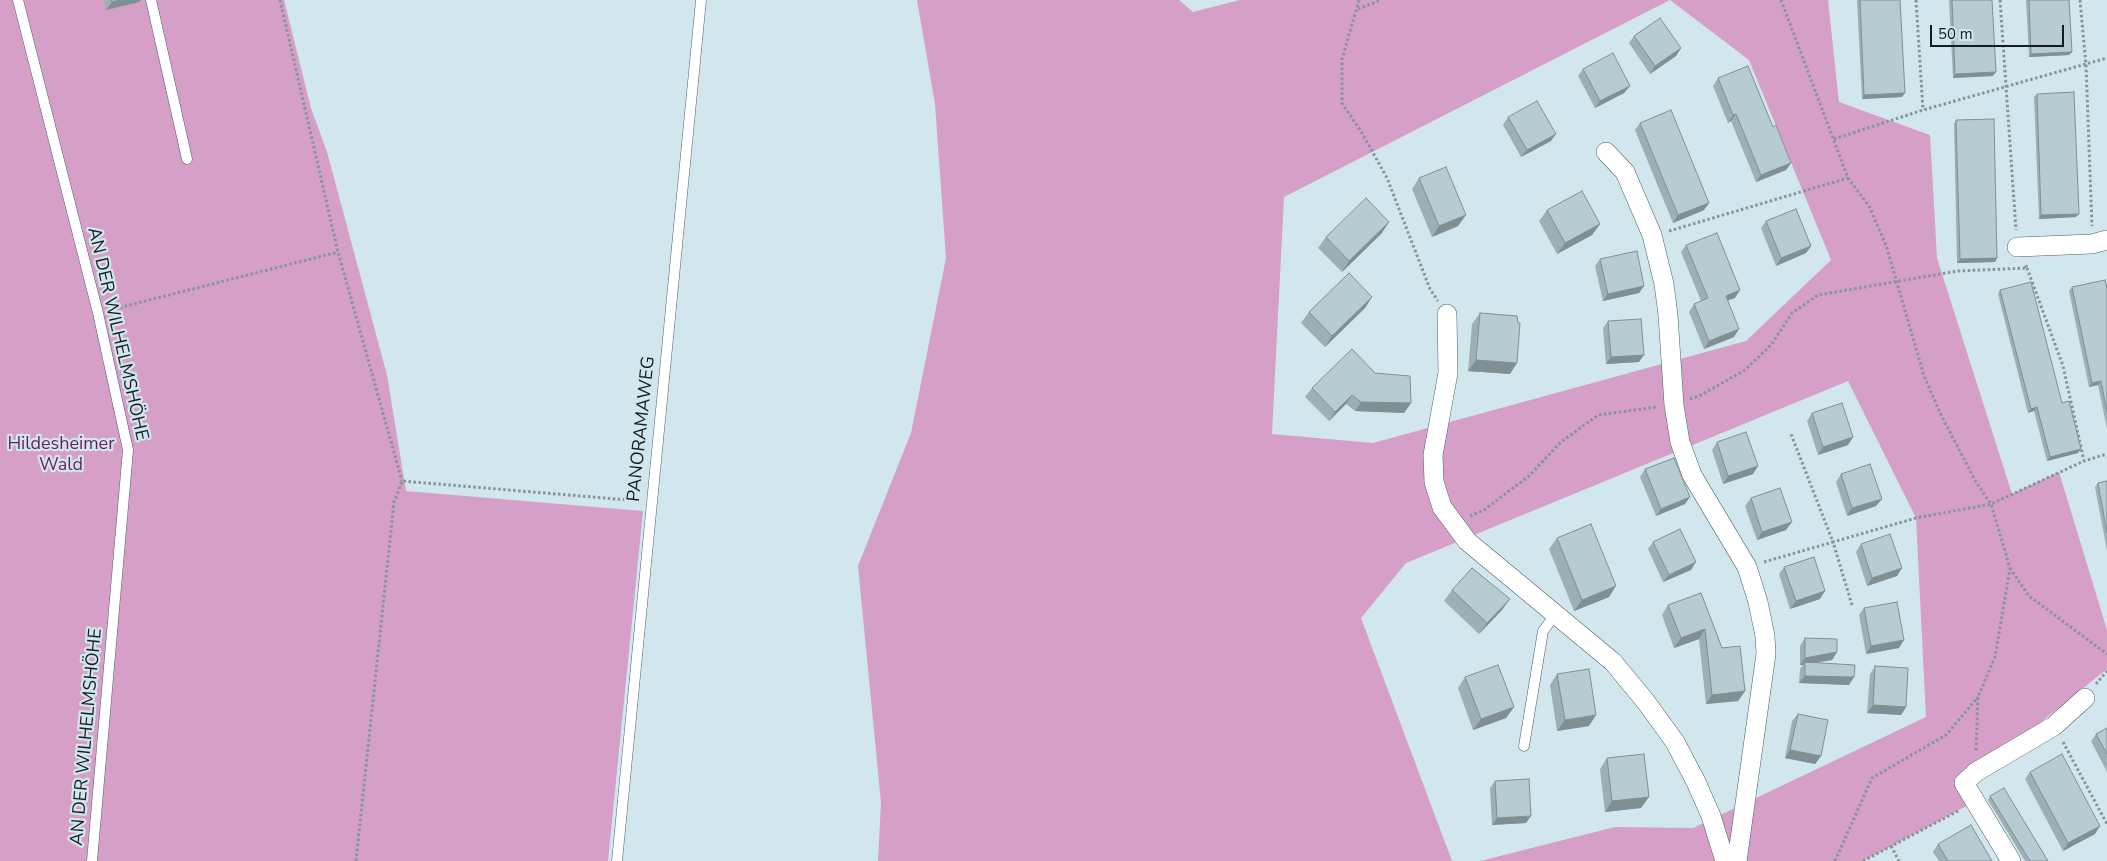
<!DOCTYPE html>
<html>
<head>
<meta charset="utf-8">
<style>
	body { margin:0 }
	#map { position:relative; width:2107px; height:861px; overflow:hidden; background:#d1e7ed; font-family:"Nunito Sans",sans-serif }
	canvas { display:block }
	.scale { position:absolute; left:1930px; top:25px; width:134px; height:22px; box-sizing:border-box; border:2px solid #141c1e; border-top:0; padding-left:6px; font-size:15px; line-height:18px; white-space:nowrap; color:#141c1e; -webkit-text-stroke:4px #d1e7ed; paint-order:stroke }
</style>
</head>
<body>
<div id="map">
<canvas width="2107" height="861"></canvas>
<div class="scale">50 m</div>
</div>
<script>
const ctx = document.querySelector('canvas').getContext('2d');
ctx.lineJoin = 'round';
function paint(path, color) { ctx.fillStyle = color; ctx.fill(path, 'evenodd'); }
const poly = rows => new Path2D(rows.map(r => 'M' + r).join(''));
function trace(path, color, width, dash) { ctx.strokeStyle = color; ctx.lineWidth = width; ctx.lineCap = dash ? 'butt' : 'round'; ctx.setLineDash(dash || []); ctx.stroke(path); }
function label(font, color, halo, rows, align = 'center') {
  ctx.font = font + ' "Nunito Sans",sans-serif'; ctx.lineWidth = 4.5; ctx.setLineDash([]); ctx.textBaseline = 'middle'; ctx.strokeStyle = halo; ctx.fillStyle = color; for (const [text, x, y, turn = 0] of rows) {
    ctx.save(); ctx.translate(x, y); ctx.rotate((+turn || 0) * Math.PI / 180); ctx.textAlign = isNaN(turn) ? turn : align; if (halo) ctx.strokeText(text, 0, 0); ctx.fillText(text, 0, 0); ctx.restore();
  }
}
const green = poly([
	[0,0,284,0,311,108,327,152,387,375,406,491,643,511,608,861,0,861],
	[917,0,1179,0,1193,12,1240,0,1828,0,1839,102,1930,135,1937,258,2012,494,2059,472,2107,630,2107,669,1965,783,1976,801,1863,861,1480,861,1615,827,1693,828,1926,717,1916,518,1848,381,1406,563,1361,618,1452,861,878,861,881,803,858,566,911,433,946,258,935,104],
	[1670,0,1749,60,1831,260,1746,341,1373,443,1272,434,1284,197]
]);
const path = poly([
	[280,0,338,252,402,481],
	[1359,0,1342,59,1342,103,1362,133,1387,178,1430,289,1438,301],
	[1781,0,1848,178,1869,206,1886,245,1924,376,1941,415,1976,482,1991,504,2010,568,1995,657,1978,697,1976,752],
	[1916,0,1923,110],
	[2000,0,2016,230],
	[2080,0,2086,65,2092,226],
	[1358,9,1381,0],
	[1834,139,1923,110,2107,58],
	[1669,231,1848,178],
	[2027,268,2063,366,2084,461],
	[110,310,338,252],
	[1690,399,1701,395,1745,370,1771,345,1792,313,1818,295,1958,271,2027,268,2025,264],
	[1470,516,1484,510,1529,476,1560,443,1598,415,1657,407],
	[1764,562,1833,542,1791,434],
	[2010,568,2029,596,2107,654],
	[1852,605,1833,542,1916,518,1991,504,2084,461,2107,454],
	[2096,684,2107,671],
	[2063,742,2107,824],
	[1891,846,1899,861],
	[356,861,394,502,402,481,640,501],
	[1835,861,1872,778,1946,735,1978,697],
	[1863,861,1960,810]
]);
const lane = poly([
	[18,0,98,313,128,450,92,861],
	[151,0,187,159],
	[1524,746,1543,631,1555,615],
	[617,861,701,0]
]);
const street = poly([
	[1606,152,1625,172,1652,235,1664,284,1668,315,1674,405,1680,442,1692,475,1747,567,1758,602,1765,636,1766,654,1737,861],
	[2017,247,2092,244,2107,240],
	[1447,314,1448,373,1433,455,1434,482,1442,507,1467,541,1613,662,1646,702,1675,742,1696,782,1711,816,1725,861],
	[2011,861,1964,783,1976,772,2054,726,2085,698]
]);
const wall = poly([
	[104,0,141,0,139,2,106,10],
	[1857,0,1900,0,1902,97,1862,99],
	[1949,0,1992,0,1993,76,1953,78],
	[2026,0,2069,0,2072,52,2069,55,2029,57],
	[1634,36,1681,48,1676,56,1650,74,1629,43],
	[1583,69,1630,86,1624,93,1595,108,1578,76],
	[1718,78,1773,127,1791,163,1786,170,1756,182,1731,121,1728,123,1713,86],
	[2037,94,2076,217,2039,219,2034,97],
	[1508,117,1551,141,1521,157,1503,125],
	[1956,120,1997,258,1995,262,1957,263,1954,124],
	[1640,123,1709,203,1704,210,1673,223,1635,130],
	[1419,178,1466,215,1458,226,1432,237,1412,189],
	[1547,210,1600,224,1592,235,1557,254,1539,221],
	[1766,221,1811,246,1806,253,1776,266,1761,228],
	[1382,233,1342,272,1318,248,1326,237],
	[1686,245,1735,298,1728,300,1734,337,1704,349,1689,312,1694,304,1701,301,1681,252],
	[1600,259,1644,286,1639,293,1603,301,1595,266],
	[2072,287,2107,288,2107,429,2098,385,2089,387,2069,291],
	[2000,290,2062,403,2078,453,2047,461,2034,411,2028,413,1998,294],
	[1372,297,1365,308,1325,347,1301,323,1309,312],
	[1480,313,1510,374,1468,371,1472,324],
	[1608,321,1639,362,1606,364,1603,328],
	[1375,373,1411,403,1404,413,1355,411,1346,404,1329,421,1305,397,1312,388],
	[1812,413,1853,437,1848,445,1818,455,1807,421],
	[1717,442,1758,466,1753,474,1723,484,1712,450],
	[1645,469,1685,504,1656,516,1640,477],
	[1841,474,1876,506,1847,516,1836,482],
	[2107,481,2107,551,2095,487,2098,483],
	[1751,498,1786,530,1757,540,1745,506],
	[1557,538,1609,597,1574,611,1549,549],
	[1653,542,1691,570,1663,582,1648,549],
	[1861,544,1897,576,1867,586,1856,552],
	[1784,567,1820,599,1790,609,1779,574],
	[1452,590,1502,610,1479,634,1444,601],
	[1701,593,1722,648,1745,691,1738,701,1706,704,1699,639,1674,648,1662,615,1668,605],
	[1864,608,1899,648,1866,654,1859,615],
	[1805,638,1837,652,1832,660,1815,663,1849,685,1799,683,1800,669,1803,665,1800,665,1800,646],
	[1875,666,1906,707,1901,715,1867,713,1870,674],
	[1557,674,1589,726,1557,731,1550,685],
	[1465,677,1514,707,1506,718,1473,730,1458,688],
	[1798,714,1821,756,1815,764,1785,758,1792,721],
	[2107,728,2107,772,2091,741,2096,734],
	[1607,758,1641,808,1605,812,1600,769],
	[2030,772,2095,834,2063,851,2025,779],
	[1495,781,1526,823,1492,825,1490,788],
	[1990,796,2048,861,2025,861,1988,800],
	[1938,844,1992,861,1939,861,1933,852]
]);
const shadedWall = poly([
	[122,0,141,0,139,2,106,10,112,2],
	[1681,48,1676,56,1650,74,1655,66],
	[2072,52,2069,55,2029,57,2031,54],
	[1996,72,1993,76,1953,78,1955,74],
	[1630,86,1624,93,1595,108,1600,101],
	[1905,93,1902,97,1862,99,1864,95],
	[1736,114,1731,121,1728,123,1733,115],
	[1556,134,1551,141,1521,157,1527,150],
	[1791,163,1786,170,1756,182,1761,175],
	[1709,203,1704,210,1673,223,1678,215],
	[2079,214,2076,217,2039,219,2041,215],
	[1466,215,1458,226,1432,237,1439,226],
	[1389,222,1382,233,1342,272,1349,261],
	[1600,224,1592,235,1557,254,1565,243],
	[1811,246,1806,253,1776,266,1781,258],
	[1997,258,1995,262,1957,263,1960,259],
	[1644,286,1639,293,1603,301,1608,294],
	[1740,290,1735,298,1720,303,1726,296],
	[1372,297,1365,308,1325,347,1332,336],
	[1739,329,1734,337,1704,349,1709,341],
	[1644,355,1639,362,1606,364,1611,357],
	[1476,360,1517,363,1510,374,1468,371],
	[2101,381,2098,385,2089,387,2092,383],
	[1352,395,1346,404,1329,421,1335,412],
	[1361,402,1411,403,1404,413,1355,411],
	[2037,407,2034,411,2028,413,2031,409],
	[1853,437,1848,445,1818,455,1823,447],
	[2081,449,2078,453,2047,461,2050,457],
	[1758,466,1753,474,1723,484,1728,476],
	[1690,497,1685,504,1656,516,1661,509],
	[1882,499,1876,506,1847,516,1852,508],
	[1792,522,1786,530,1757,540,1762,532],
	[1696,562,1691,570,1663,582,1669,575],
	[1902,568,1897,576,1867,586,1872,578],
	[1616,586,1609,597,1574,611,1582,600],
	[1825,591,1820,599,1790,609,1796,601],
	[1510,599,1502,610,1479,634,1487,623],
	[1705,629,1699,639,1674,648,1681,638],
	[1904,640,1899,648,1866,654,1871,646],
	[1837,652,1832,660,1805,664,1805,662,1803,665,1800,665,1805,658],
	[1805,676,1854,677,1849,685,1799,683],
	[1745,691,1738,701,1706,704,1712,695],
	[1873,705,1906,707,1901,715,1867,713],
	[1514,707,1506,718,1473,730,1481,719],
	[1596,715,1589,726,1557,731,1565,720],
	[1790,750,1821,756,1815,764,1785,758],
	[1649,797,1641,808,1605,812,1612,801],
	[1531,816,1526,823,1492,825,1497,818],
	[2100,826,2095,834,2063,851,2068,843]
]);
const building = poly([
	[111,0,122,0,112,2,111,0],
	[1860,0,1900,0,1905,93,1864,95,1860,0],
	[1952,0,1992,0,1996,72,1955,74,1952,0],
	[2029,0,2069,0,2072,52,2031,54,2029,0],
	[1660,18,1681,48,1655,66,1634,36,1660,18],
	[1613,53,1630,86,1600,101,1583,69,1613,53],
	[1748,66,1773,127,1776,125,1791,163,1761,175,1736,114,1733,115,1718,78,1748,66],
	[2074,92,2079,214,2041,215,2037,94,2074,92],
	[1537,101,1556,134,1527,150,1508,117,1537,101],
	[1671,110,1709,203,1678,215,1640,123,1671,110],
	[1994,119,1997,258,1960,259,1956,120,1994,119],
	[1446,167,1466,215,1439,226,1419,178,1446,167],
	[1582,191,1600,224,1565,243,1547,210,1582,191],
	[1366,198,1389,222,1349,261,1326,237,1366,198],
	[1796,209,1811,246,1781,258,1766,221,1796,209],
	[1717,233,1740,290,1726,296,1739,329,1709,341,1694,304,1708,298,1686,245,1717,233],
	[1637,251,1644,286,1608,294,1600,259,1637,251],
	[1349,273,1372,297,1332,336,1309,312,1349,273],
	[2105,280,2107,288,2107,412,2101,381,2092,383,2072,287,2105,280],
	[2031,282,2062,403,2069,401,2081,449,2050,457,2037,407,2031,409,2000,290,2031,282],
	[1480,313,1517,316,1518,323,1520,323,1517,363,1476,360,1480,313],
	[1641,319,1644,355,1611,357,1608,321,1641,319],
	[1352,349,1375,373,1410,376,1411,403,1361,402,1352,395,1335,412,1312,388,1352,349],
	[1842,403,1853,437,1823,447,1812,413,1842,403],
	[1746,432,1758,466,1728,476,1717,442,1746,432],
	[1674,458,1690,497,1661,509,1645,469,1674,458],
	[1870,464,1882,499,1852,508,1841,474,1870,464],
	[2107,481,2107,533,2098,483,2107,481],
	[1780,488,1792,522,1762,532,1751,498,1780,488],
	[1591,524,1616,586,1582,600,1557,538,1591,524],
	[1680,529,1696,562,1669,575,1653,542,1680,529],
	[1890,534,1902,568,1872,578,1861,544,1890,534],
	[1814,557,1825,591,1796,601,1784,567,1814,557],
	[1472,568,1510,599,1487,623,1452,590,1472,568],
	[1701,593,1722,648,1740,646,1745,691,1712,695,1705,629,1681,638,1668,605,1701,593],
	[1897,602,1904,640,1871,646,1864,608,1897,602],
	[1805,638,1837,639,1837,652,1805,658,1805,638],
	[1805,662,1855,665,1854,677,1805,676,1805,662],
	[1498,665,1514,707,1481,719,1465,677,1498,665],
	[1875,666,1908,668,1906,707,1873,705,1875,666],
	[1589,669,1596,715,1565,720,1557,674,1589,669],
	[1798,714,1828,720,1821,756,1790,750,1798,714],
	[2107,728,2107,754,2096,734,2107,728],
	[1644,754,1649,797,1612,801,1607,758,1644,754],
	[2062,754,2100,826,2068,843,2030,772,2062,754],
	[1529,779,1531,816,1497,818,1495,781,1529,779],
	[2004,788,2048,861,2030,861,1990,796,2004,788],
	[1971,825,1992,861,1948,861,1938,844,1971,825]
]);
const streetNames = [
	["AN DER WILHELMSHÖHE",117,334,77],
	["PANORAMAWEG",642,429,-84],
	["AN DER WILHELMSHÖHE",87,737,-85]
];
const parkNames = [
	["Hildesheimer",61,445],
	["Wald",61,466]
];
paint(green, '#d59fc7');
trace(lane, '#4d6065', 11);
trace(street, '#4d6065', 20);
trace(path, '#849499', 3, [2.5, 2.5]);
trace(lane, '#fff', 10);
trace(street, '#fff', 19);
paint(wall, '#9dafb4');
paint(shadedWall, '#7f8f92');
paint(building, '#b6ccd1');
trace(building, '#7f8f92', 1);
label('18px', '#141c1e', '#d1e7ed', streetNames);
label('18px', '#6b1d5c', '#d1e7ed', parkNames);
</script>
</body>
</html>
